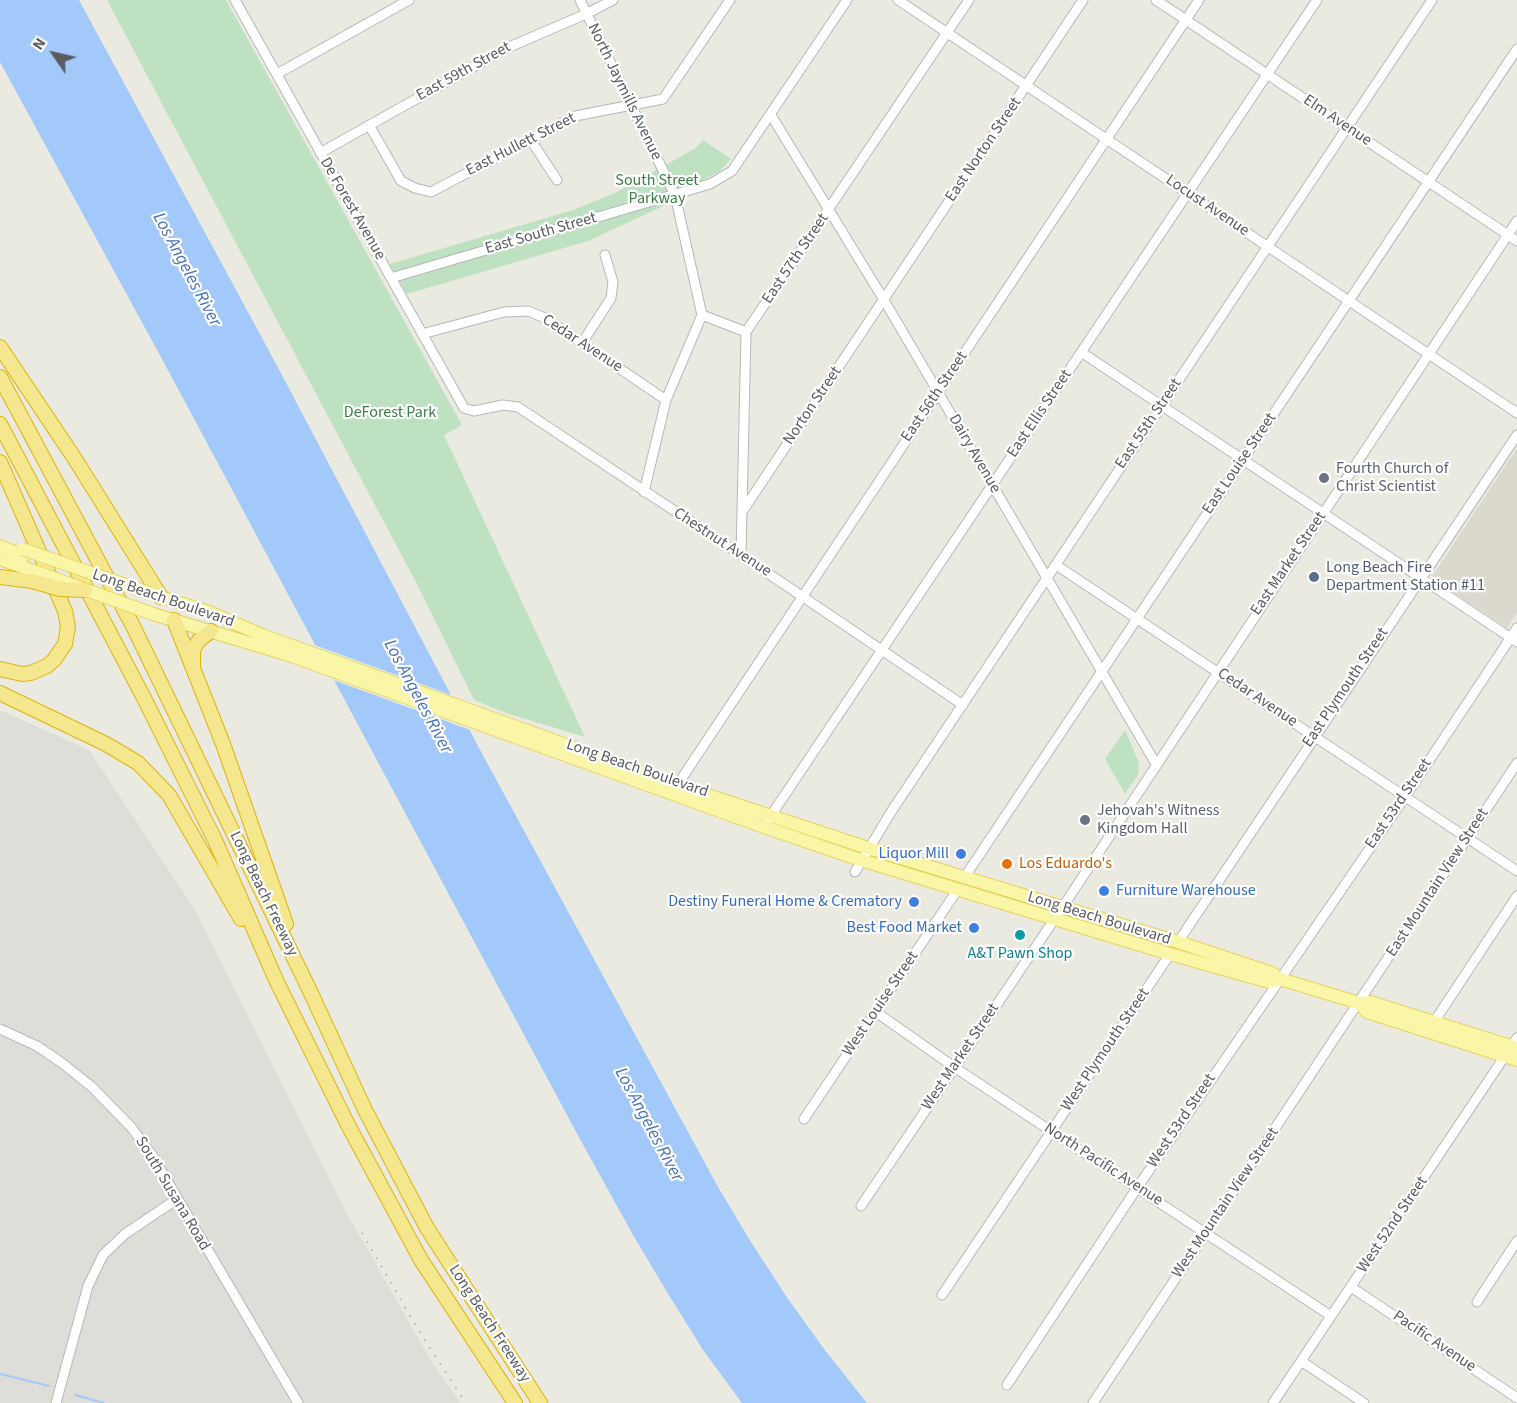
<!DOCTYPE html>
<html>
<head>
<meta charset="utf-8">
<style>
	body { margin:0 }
	#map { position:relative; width:1517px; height:1403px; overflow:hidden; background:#ebeae0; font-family:"Source Sans 3",sans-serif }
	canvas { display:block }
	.north { position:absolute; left:24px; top:24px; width:60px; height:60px; -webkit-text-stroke:4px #fff; paint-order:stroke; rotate:304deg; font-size:16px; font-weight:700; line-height:24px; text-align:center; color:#595b60 }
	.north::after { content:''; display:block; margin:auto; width:21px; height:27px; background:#595b60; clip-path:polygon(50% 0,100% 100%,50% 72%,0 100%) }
</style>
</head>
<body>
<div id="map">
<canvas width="1517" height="1403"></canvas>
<div class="north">N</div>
</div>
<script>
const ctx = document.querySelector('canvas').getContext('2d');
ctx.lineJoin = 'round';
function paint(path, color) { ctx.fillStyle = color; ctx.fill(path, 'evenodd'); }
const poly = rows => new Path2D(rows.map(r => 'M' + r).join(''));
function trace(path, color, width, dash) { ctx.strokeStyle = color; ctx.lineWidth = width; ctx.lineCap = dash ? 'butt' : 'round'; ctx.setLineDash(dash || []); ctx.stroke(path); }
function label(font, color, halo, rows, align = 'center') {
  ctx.font = font + ' "Source Sans 3",sans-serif'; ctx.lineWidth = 4.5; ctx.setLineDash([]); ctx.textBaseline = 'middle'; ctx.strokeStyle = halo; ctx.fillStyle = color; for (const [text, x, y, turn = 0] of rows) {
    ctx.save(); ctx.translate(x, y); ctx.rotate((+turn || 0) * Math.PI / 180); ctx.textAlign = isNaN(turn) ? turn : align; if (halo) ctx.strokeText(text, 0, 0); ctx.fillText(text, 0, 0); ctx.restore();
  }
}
const industrial = poly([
	[0,710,89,750,197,913,349,1217,433,1364,461,1403,0,1403]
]);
const education = poly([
	[1517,448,1517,613,1507,628,1431,578]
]);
const green = poly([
	[107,0,226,0,462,425,444,435,585,737,509,714,474,700,418,586],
	[703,140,731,159,721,170,697,184,680,186,670,203,588,241,407,294,390,264,573,210,615,193,696,148],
	[1125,730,1139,763,1138,775,1125,794,1105,759]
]);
const water = poly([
	[0,0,79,0,275,362,479,748,718,1187,749,1239,786,1296,824,1349,867,1403,742,1403,703,1350,667,1292,633,1235,575,1130,162,359,0,62]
]);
const pier = poly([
	[309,643,454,696,473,731,328,678]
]);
const stream = poly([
	[0,1374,49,1386],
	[75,1395,104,1403]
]);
const minor = poly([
	[235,0,464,408,474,411,503,405,518,407,741,555,963,705],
	[580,0,675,195,702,315,666,400,644,492],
	[898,0,1517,413],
	[1156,0,1517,241],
	[277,74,409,0],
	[771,115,884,300,1156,764],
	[369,125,401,181,415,188,431,192,575,116,663,99,730,0],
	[530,139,557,180],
	[320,153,507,48,586,14,613,0],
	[391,278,710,184,732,171,847,0],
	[702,315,746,332],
	[422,334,504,312,528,311,545,318,666,400],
	[582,343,611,298,613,282,605,255],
	[1081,352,1517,642],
	[742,512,1083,0],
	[741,555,746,332,969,0],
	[1056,565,1517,871],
	[674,790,1199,0],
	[768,820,1317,0],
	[855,872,891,812,1432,0],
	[964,878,1517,49],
	[1178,942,1517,435],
	[876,1012,954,1067,1331,1316],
	[1434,1022,1517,896],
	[0,1029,37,1046,62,1063,92,1087,131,1127,152,1155,298,1403],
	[804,1119,958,889],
	[861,1206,1062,908,1517,221],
	[1351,1287,1517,1398],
	[942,1295,1170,954],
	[1477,1302,1517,1241],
	[1301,1361,1364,1403],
	[1007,1385,1137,1188,1405,797,1517,628],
	[56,1403,88,1286,103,1255,125,1234,177,1199],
	[1093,1403,1517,763],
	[1273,1403,1517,1038]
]);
const major = poly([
	[0,546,24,556],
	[0,559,28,569],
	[154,595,209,612,262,635,677,785,868,848,1178,942,1272,973,1280,979,1359,1003,1370,1002,1517,1048],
	[153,614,289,655,764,827,861,860,1170,954,1269,982,1280,979],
	[1359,1003,1367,1012,1517,1060]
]);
const highway = poly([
	[0,347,75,459,161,597],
	[0,377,133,626,310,991,365,1110,427,1228,540,1403],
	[0,424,145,700,215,840,276,980,348,1125,421,1260,515,1403],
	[0,462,65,611,68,627,65,644,54,660,47,666,31,673,22,674,0,669],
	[0,577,32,581],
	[174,620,223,744,286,924],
	[193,665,193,650,199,640,211,631],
	[0,693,106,744,138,763,169,795,241,919]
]);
const rail = poly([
	[362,1233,420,1333,466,1403]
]);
const majorBridge = poly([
	[22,549,149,593],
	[28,569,153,614]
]);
const highwayBridge = poly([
	[32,581,60,589,85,590]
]);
const markers = [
	[1324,478,6,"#6b7280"],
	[1314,577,6,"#5c6f8a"],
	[1085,820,6,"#6b7280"],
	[961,854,6,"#3f7fe0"],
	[1007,864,6,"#e8710a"],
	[1104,891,6,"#3f7fe0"],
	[914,902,6,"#3f7fe0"],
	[974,928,6,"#3f7fe0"],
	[1020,935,6,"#0f9aa8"]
];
const streetNames = [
	["East 59th Street",464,72,-29],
	["North Jaymills Avenue",624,92,64],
	["Elm Avenue",1337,121,34],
	["East Hullett Street",521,145,-27],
	["East Norton Street",984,150,-56],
	["Locust Avenue",1207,206,34],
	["De Forest Avenue",352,209,60],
	["East South Street",541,234,-16],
	["East 57th Street",796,259,-56],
	["Cedar Avenue",582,344,33],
	["East 56th Street",935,397,-56],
	["Norton Street",813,406,-56],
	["East Ellis Street",1040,414,-56],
	["East 55th Street",1149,424,-56],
	["Dairy Avenue",974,454,60],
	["East Louise Street",1240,464,-56],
	["Chestnut Avenue",722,543,33],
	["East Market Street",1289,564,-56],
	["Long Beach Boulevard",163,599,19],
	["East Plymouth Street",1346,688,-56],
	["Cedar Avenue",1257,698,34],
	["Long Beach Boulevard",637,769,19],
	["East 53rd Street",1399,804,-56],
	["East Mountain View Street",1438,883,-57],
	["Long Beach Freeway",263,894,64],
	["Long Beach Boulevard",1099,919,17],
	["West Louise Street",881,1004,-56],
	["West Plymouth Street",1106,1050,-56],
	["West Market Street",961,1057,-56],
	["West 53rd Street",1182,1121,-56],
	["North Pacific Avenue",1103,1165,33],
	["South Susana Road",172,1194,59],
	["West Mountain View Street",1226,1203,-56],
	["West 52nd Street",1393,1225,-56],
	["Long Beach Freeway",489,1324,57],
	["Pacific Avenue",1434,1342,34]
];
const parkNames = [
	["South Street",657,181],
	["Parkway",657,199],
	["DeForest Park",390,413]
];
const worshipNames = [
	["Fourth Church of",1336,469],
	["Christ Scientist",1336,487],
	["Jehovah's Witness",1097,811],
	["Kingdom Hall",1097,829]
];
const serviceNames = [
	["Long Beach Fire",1326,568],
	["Department Station #11",1326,586]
];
const shopNames = [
	["Liquor Mill",949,854],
	["Furniture Warehouse",1116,891,"left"],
	["Destiny Funeral Home & Crematory",902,902],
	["Best Food Market",962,928]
];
const foodNames = [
	["Los Eduardo's",1019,864]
];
const cultureNames = [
	["A&T Pawn Shop",1020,954]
];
const waterNames = [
	["Los Angeles River",186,270,62],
	["Los Angeles River",417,697,62],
	["Los Angeles River",648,1125,62]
];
paint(industrial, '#deddd8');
paint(education, '#dbd9ce');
paint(green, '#bee1c2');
paint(water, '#a2c9f9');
paint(pier, '#ebeae0');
trace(stream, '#a2c9f9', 2);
trace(minor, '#b6b7bc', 11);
trace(major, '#e7d15d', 14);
trace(highway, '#dcb40f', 16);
trace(minor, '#fff', 9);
trace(major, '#f9f6a7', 12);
trace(highway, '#f5e78d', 14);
trace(rail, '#b1b2b2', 2, [1.5, 8]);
trace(majorBridge, '#e7d15d', 14, []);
trace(highwayBridge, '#dcb40f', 16, []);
trace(majorBridge, '#f9f6a7', 12);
trace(highwayBridge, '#f5e78d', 14);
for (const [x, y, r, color] of markers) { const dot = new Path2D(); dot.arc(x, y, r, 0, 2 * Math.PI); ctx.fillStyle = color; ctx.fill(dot); trace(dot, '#fff', 2); }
label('16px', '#595b60', '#fff', streetNames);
label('16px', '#397f45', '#fff', parkNames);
label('16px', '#5b616d', '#fff', worshipNames, 'left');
label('16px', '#4e5e75', '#fff', serviceNames, 'left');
label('16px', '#366cbe', '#fff', shopNames, 'right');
label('16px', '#c56008', '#fff', foodNames, 'left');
label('16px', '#0d838f', '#fff', cultureNames);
label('italic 18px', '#4871b9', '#fff', waterNames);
</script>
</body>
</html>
